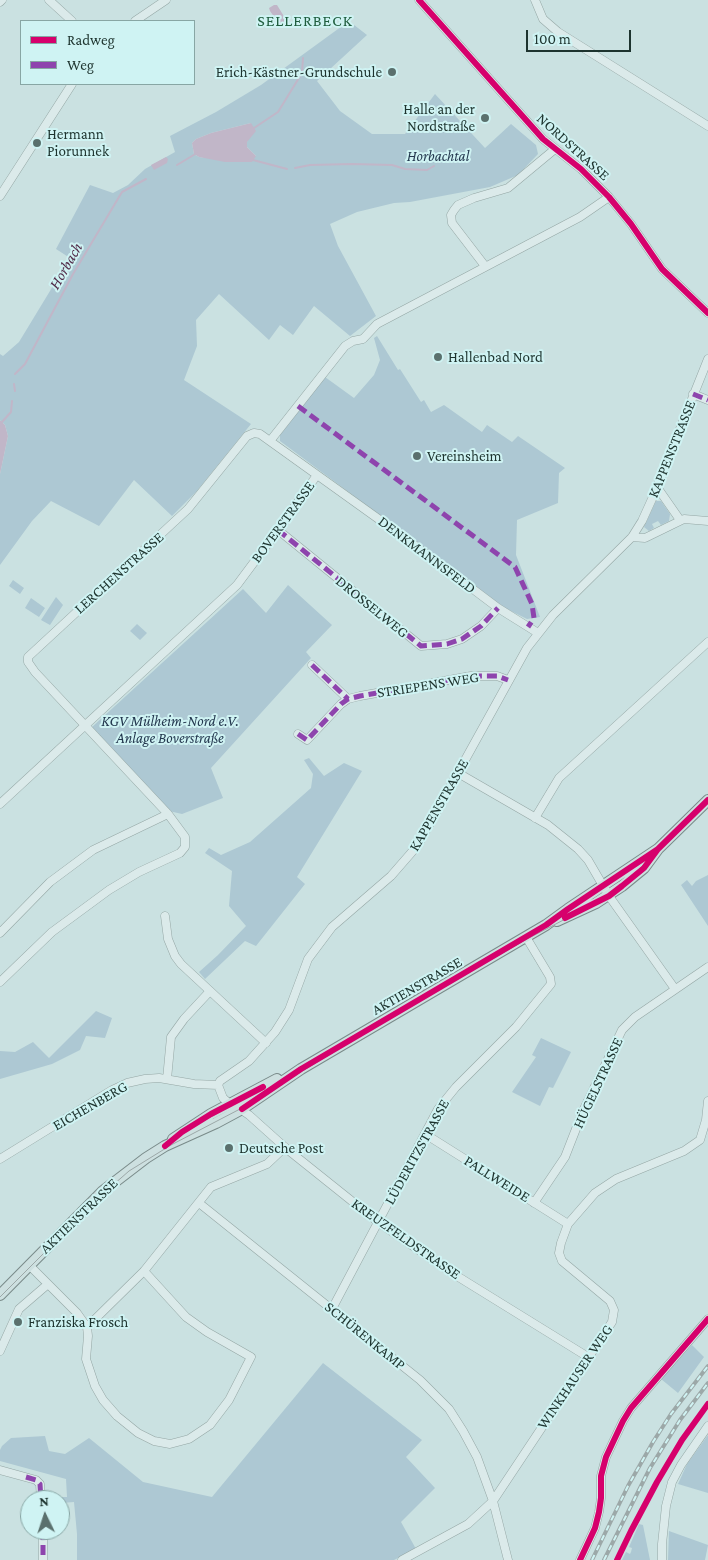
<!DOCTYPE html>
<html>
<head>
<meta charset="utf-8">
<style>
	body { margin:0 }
	#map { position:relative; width:708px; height:1560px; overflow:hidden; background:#cae1e1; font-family:"Crimson Pro",serif }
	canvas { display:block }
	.legend { position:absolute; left:20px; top:20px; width:175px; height:65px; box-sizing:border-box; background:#cff3f3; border:1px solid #88a6a4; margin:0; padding:6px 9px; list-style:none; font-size:15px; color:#1d332e }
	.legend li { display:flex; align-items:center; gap:10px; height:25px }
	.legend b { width:25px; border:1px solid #88a6a4 }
	.north { position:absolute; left:20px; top:1490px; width:50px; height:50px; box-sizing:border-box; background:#cff3f3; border:1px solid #88a6a4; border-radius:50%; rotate:356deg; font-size:14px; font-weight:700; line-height:20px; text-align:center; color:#1d332e }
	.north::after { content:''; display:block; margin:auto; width:18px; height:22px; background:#5a706d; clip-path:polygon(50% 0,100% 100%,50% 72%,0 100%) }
	.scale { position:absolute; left:526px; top:30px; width:105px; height:22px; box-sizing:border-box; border:2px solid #1d332e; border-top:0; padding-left:6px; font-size:15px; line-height:18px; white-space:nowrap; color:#1d332e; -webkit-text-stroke:4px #cff3f3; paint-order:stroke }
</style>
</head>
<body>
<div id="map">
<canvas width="708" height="1560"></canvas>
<ul class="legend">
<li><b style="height:6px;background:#d6006c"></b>Radweg</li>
<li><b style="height:6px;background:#8e44ad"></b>Weg</li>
</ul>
<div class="north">N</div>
<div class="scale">100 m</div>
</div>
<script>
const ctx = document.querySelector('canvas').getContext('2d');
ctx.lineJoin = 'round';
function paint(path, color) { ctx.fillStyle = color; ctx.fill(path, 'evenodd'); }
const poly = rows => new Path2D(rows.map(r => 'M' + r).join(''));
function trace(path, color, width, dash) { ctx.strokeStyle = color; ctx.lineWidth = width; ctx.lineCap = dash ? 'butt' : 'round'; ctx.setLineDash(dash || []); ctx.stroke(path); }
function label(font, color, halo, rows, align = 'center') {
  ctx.font = font + ' "Crimson Pro",serif'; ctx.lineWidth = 4; ctx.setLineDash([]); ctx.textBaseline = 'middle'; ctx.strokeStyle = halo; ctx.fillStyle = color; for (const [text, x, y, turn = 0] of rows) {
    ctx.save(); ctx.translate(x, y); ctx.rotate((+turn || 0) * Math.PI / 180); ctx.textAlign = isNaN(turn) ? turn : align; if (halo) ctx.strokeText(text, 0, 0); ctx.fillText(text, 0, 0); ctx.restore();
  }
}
const green = poly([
	[349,21,367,35,317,81,340,111,372,134,405,134,435,94,485,148,511,124,536,145,538,154,518,175,490,187,410,202,394,203,357,212,330,224,338,246,376,316,350,336,314,306,293,335,280,325,269,340,219,294,196,320,197,346,184,380,251,424,196,492,172,516,134,480,99,526,51,501,32,521,0,565,0,474,8,436,5,425,0,420,0,354,3,356,19,342,70,258,56,249,90,185,113,193,128,185,145,169,175,152,170,136,216,112,261,85],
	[251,123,247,142,247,147,256,156,207,158,199,157,194,154,192,143,196,139,211,133],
	[377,336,398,370,400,369,421,402,424,400,431,412,444,405,482,432,487,425,512,442,518,436,565,468,559,473,558,503,517,520,516,555,540,617,527,619,503,607,280,441,280,435,325,377,354,398,374,375,380,360,374,338],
	[656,501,661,501,670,514,669,521,661,525,658,521,652,524,654,528,649,531,644,527],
	[13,580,24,588,20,594,9,586],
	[288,585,332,625,306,652,311,658,211,768,223,798,182,814,169,811,92,727,243,589,266,613],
	[56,597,63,605,50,625,41,620],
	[31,598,45,608,39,617,25,608],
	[137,624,147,633,140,640,130,631],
	[309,758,324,776,344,763,362,771,297,877,305,884,256,946,245,941,205,979,199,972,218,955,246,926,229,906,232,871,205,853,209,848,221,855,250,842,311,788,313,774,304,760],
	[708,875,708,926,681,885,687,880,692,886,696,881],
	[96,1011,112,1018,105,1038,86,1036,80,1050,52,1064,0,1079,0,1051,15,1052,33,1042,49,1058],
	[541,1038,571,1052,553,1088,549,1087,540,1106,512,1092,536,1057,532,1055],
	[692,1345,704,1357,678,1393,661,1379],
	[323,1363,422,1440,406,1457,435,1488,401,1522,416,1549,394,1560,77,1560,77,1534,74,1502,61,1503,61,1497,67,1497,66,1479,0,1461,0,1450,2,1446,11,1438,45,1436,49,1451,65,1454,89,1438,143,1482,212,1497],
	[708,1435,708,1493,678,1484,687,1464],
	[639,1524,643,1525,650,1560,622,1560,626,1552,630,1554,631,1552,632,1548,629,1547],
	[669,1531,708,1545,705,1560,668,1560]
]);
const water = poly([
	[274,5,277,5,285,18,284,24,279,24,270,11,269,8],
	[251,123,256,131,247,142,247,147,256,156,252,162,225,162,199,157,194,154,192,143,196,139,211,133],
	[166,157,168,159,167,163,154,170,151,165],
	[0,420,5,425,8,436,0,474]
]);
const stream = poly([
	[254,128,278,112,302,73,303,58],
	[253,160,287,169],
	[438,162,445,157,457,154],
	[177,165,197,153],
	[295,168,310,165,352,164,392,165,405,169,427,170,434,166],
	[15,374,25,364,73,274,122,192,146,179],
	[14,384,15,391],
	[2,422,11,412,12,401]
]);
const minor = poly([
	[49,0,72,21],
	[419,0,543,139,581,169,609,197,631,224,662,269,708,313],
	[535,0,543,19,558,32,708,126],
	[0,2,2,0],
	[135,21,166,0],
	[0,196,72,84],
	[485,266,452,223,451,215,454,210,458,205,474,198,508,188,555,149],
	[693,394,708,400],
	[270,441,345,346,353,341,363,339,377,324,580,217,609,197],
	[657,487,680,520],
	[278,530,421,646,447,644,462,639,481,626,498,608],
	[632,537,645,538,684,519,708,521],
	[312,665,348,699],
	[298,734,307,740,341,704,348,699,360,696,471,676,497,676,508,680],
	[458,773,548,825,578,849,588,860,609,896,675,989],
	[0,804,237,585,278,530,317,475],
	[535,818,559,778,708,642],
	[165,916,168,939,175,956,181,964,266,1043],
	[0,933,50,882,93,850,168,814],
	[0,982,52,932,109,890,139,872,180,853,185,847,185,837,168,814,35,672,28,662,28,657,188,509,247,436,254,433,260,434,405,538,498,608,538,633],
	[167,1079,171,1037,184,1019,210,991],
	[218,1085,220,1081,249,1061,275,1032,289,1010,308,959,332,927,391,876,418,845,527,648,553,615,632,537,642,521,652,499,708,359],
	[218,1085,223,1098,231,1105,240,1109,249,1115,288,1150,378,1222,452,1273,588,1357],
	[425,1134,568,1224],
	[0,1159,112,1090,127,1083,145,1079,159,1078,194,1084,218,1085],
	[199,1203,420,1380,449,1409,463,1431,477,1457,493,1501,508,1560],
	[534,1203,565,1157,583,1111,622,1030,635,1017,708,967],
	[29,1265,77,1313,87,1327,144,1271,211,1187,267,1164,285,1147],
	[332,1309,438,1109,456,1087,516,1027,551,984,550,977,526,937],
	[87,1327,88,1336,86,1359,95,1386,103,1400,117,1416,138,1433,154,1441,170,1444,189,1439,210,1425,229,1400,251,1357,207,1332,186,1317,144,1271],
	[0,1351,19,1309,48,1284],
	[0,1470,36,1480,40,1484,41,1500],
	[43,1530,43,1560],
	[402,1560,468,1524,493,1501,612,1322,614,1310,610,1301,562,1261,559,1253,561,1243,568,1224,595,1193,616,1179,684,1151,700,1140,706,1120,708,1101],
	[580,1560,595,1528,599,1512,601,1498,601,1476,606,1457,623,1421,631,1408,708,1319],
	[662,1560,662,1544,666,1506,672,1482,681,1465,708,1426]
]);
const major = poly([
	[557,921,596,903,622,886,644,868,658,849,708,800],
	[173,1139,211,1114,277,1079],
	[0,1295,103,1191,146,1158,165,1146,216,1123,242,1109,301,1069,546,925,568,909,658,849]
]);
const tram = poly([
	[570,909,645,855],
	[189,1129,239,1101],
	[0,1297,105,1192,129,1171,171,1145,240,1109,396,1014,527,939,596,903,621,885,637,871,708,802]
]);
const rail = poly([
	[592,1560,628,1486,653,1442,671,1414,708,1366],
	[604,1560,650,1468,680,1420,708,1383]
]);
const quiet = poly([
	[693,394,708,400],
	[298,406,515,567,532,604,534,618,528,627],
	[278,530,421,646,447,644,462,639,481,626,498,608],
	[312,665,348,699],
	[298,734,307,740,341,704,348,699,360,696,471,676,497,676,508,680],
	[26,1477,36,1480,40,1484,41,1500],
	[43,1530,43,1560]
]);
const cycleway = poly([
	[419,0,543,139,581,169,609,197,631,224,662,269,708,313],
	[565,918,609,896,622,886,644,868,658,849,708,800],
	[242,1109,301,1069,546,925,568,909,658,849],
	[165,1146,182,1132,211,1114,263,1087],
	[580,1560,595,1528,599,1512,601,1498,601,1476,606,1457,623,1421,631,1408,708,1319],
	[617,1560,631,1531,657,1482,682,1440,708,1404]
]);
const markers = [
	[392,72,5,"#5a706d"],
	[485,118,5,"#5a706d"],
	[37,143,5,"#5a706d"],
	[438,357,5,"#5a706d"],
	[417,456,5,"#5a706d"],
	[229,1148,5,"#5a706d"],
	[18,1322,5,"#5a706d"]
];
const poiNames = [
	["Erich-Kästner-Grundschule",382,72,"right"],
	["Halle an der",475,109,"right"],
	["Nordstraße",475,126,"right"],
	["Hermann",47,134],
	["Piorunnek",47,151],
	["Hallenbad Nord",448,357],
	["Vereinsheim",427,456],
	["Deutsche Post",239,1148],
	["Franziska Frosch",28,1322]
];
const streetNames = [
	["NORDSTRASSE",573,147,42],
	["KAPPENSTRASSE",672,449,-68],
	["BOVERSTRASSE",283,522,-54],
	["DENKMANNSFELD",427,555,37],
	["LERCHENSTRASSE",119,573,-42],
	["DROSSELWEG",372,607,39],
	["STRIEPENS WEG",428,685,-9],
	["KAPPENSTRASSE",439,805,-60],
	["AKTIENSTRASSE",417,986,-30],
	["HÜGELSTRASSE",598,1083,-65],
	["EICHENBERG",90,1106,-30],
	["LÜDERITZSTRASSE",417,1152,-61],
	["PALLWEIDE",497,1179,32],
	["AKTIENSTRASSE",79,1216,-44],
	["KREUZFELDSTRASSE",406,1239,35],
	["SCHÜRENKAMP",365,1336,39],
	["WINKHAUSER WEG",575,1377,-56]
];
const parkNames = [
	["Horbachtal",438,156],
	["KGV Mülheim-Nord e.V.",170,721],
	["Anlage Boverstraße",170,738]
];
const neighbourhoodNames = [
	["SELLERBECK",305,21]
];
const waterNames = [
	["Horbach",66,266,-60]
];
paint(green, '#adc8d3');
paint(water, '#c1b6c8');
trace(stream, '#c1b6c8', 2);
trace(minor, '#94a6a4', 9);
trace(major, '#7a8b8a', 12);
trace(minor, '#dbeaea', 8);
trace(major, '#cde0e0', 10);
trace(tram, '#9ca8a8', 1);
trace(rail, '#9ca8a8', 4);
trace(rail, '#cff3f3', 2, [5.5]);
trace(quiet, '#8e44ad', 5, [10, 5]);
trace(cycleway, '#d6006c', 6);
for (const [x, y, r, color] of markers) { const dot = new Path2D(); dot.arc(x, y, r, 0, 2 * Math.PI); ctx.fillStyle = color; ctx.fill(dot); trace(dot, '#cff3f3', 2); }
label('15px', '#1d332e', '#cff3f3', poiNames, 'left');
label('15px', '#1d332e', '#cff3f3', streetNames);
label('italic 15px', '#24384f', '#cff3f3', parkNames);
ctx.letterSpacing = '1px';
label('16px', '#1f5d3e', '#cff3f3', neighbourhoodNames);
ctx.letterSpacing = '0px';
label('italic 16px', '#522d4a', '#cff3f3', waterNames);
</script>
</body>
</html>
